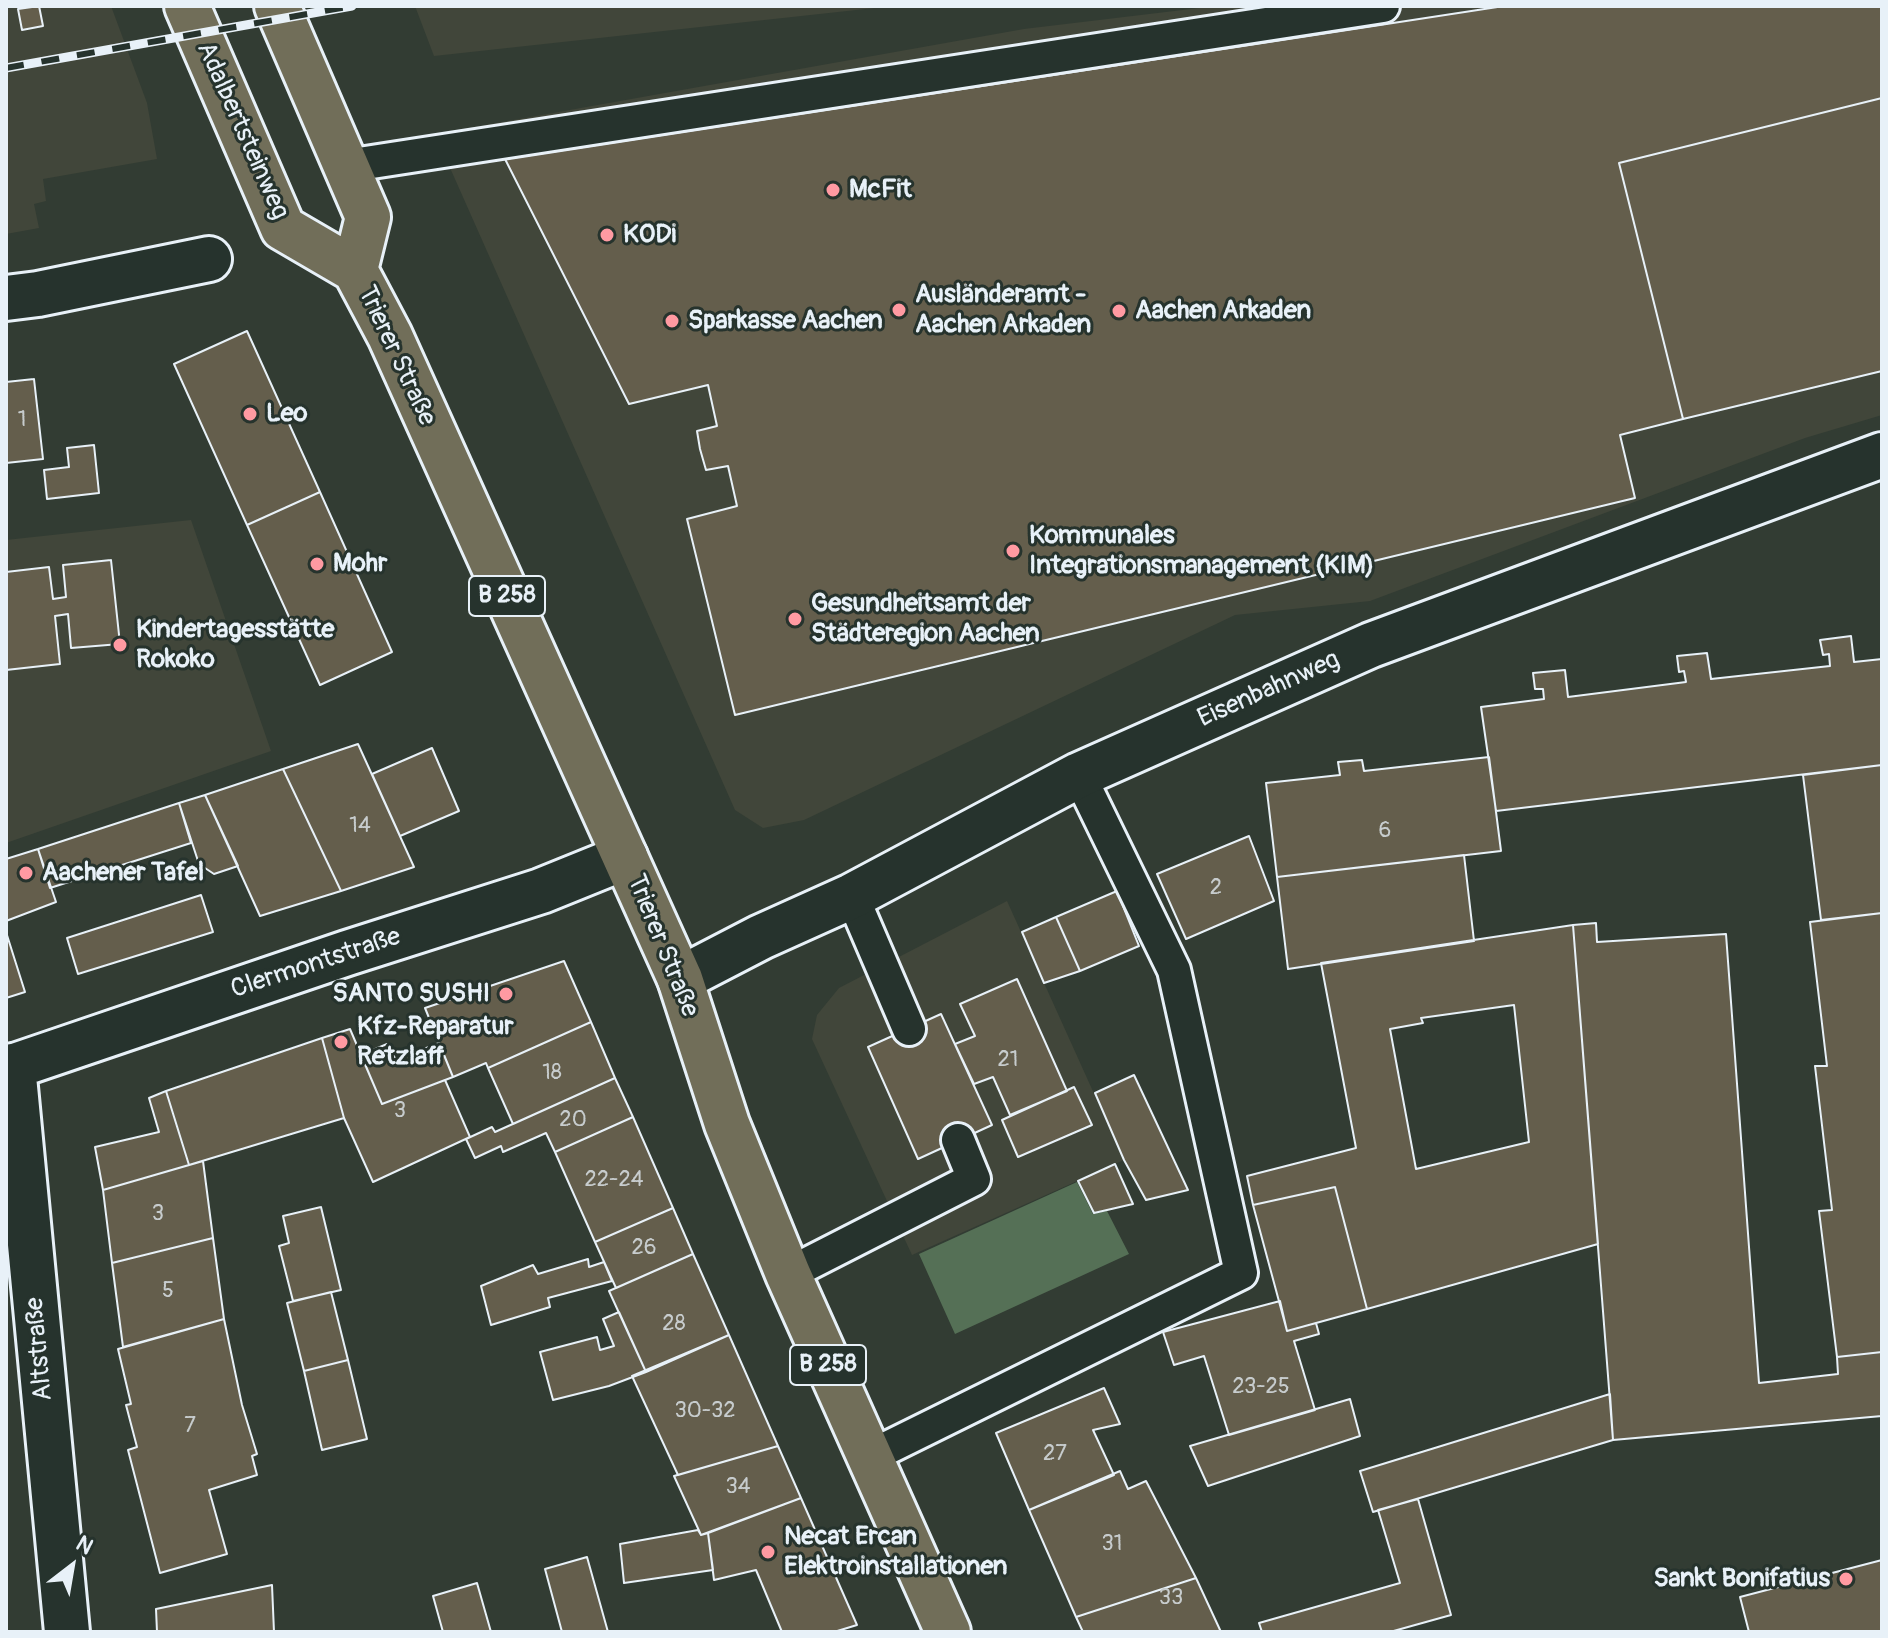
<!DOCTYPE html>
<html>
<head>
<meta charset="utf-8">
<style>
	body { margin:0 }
	#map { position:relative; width:1888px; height:1638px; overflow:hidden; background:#323c33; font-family:Pangolin,sans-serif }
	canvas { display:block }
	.frame { position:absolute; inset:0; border:8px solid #e8f1f8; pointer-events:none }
	.north { position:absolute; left:32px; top:1526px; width:80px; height:80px; -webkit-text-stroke:6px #26332d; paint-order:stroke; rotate:31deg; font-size:22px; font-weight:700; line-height:32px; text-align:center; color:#e8f1f8 }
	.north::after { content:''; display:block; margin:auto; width:28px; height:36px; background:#e8f1f8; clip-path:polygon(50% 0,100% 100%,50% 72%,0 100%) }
</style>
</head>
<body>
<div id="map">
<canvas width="1888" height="1638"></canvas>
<div class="frame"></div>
<div class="north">N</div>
</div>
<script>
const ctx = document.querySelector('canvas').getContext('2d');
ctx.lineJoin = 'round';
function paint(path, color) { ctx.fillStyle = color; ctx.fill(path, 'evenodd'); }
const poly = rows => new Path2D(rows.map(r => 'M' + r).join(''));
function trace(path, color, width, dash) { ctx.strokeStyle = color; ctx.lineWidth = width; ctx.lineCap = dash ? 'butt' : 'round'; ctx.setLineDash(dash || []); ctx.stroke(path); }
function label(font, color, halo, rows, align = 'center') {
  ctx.font = font + ' Pangolin,sans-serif'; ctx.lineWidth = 6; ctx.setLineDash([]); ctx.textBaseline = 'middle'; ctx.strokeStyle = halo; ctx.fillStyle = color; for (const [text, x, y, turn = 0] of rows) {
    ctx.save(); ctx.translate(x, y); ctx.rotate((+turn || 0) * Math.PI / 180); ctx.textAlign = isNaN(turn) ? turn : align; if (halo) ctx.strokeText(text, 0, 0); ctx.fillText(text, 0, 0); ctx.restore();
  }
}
const built = poly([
	[6,6,111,6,147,103,157,159,43,179,46,201,34,204,39,228,6,234],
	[415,6,893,6,434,56],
	[1216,6,1882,6,1882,415,1805,438,1370,601,1235,615,804,820,763,828,735,810,435,134,1024,29],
	[191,520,271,751,6,843,6,540],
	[1007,901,1124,1160,912,1255,812,1039,817,1015,839,988]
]);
const green = poly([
	[1077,1182,1093,1214,1107,1211,1129,1254,955,1334,919,1254]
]);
const building = poly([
	[39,6,43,26,22,30,18,9,39,6],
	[1504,6,1882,6,1882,98,1619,163,1683,419,1620,435,1635,498,735,715,687,519,737,506,728,466,706,470,700,449,697,431,717,426,708,385,629,404,505,159,1504,6],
	[1882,98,1882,371,1683,419,1619,163,1882,98],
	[247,331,320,492,247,525,174,364,247,331],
	[34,379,43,459,6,463,6,382,34,379],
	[94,445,99,493,47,499,44,470,69,467,67,448,94,445],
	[320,492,392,652,320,685,247,525,320,492],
	[111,560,120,644,71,648,68,614,55,616,60,664,6,670,6,572,49,567,53,599,66,597,63,565,111,560],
	[1851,636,1854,662,1882,659,1882,765,1496,811,1481,707,1544,699,1543,689,1535,689,1533,673,1565,670,1568,697,1686,682,1684,671,1679,672,1677,656,1707,653,1711,679,1830,666,1829,654,1823,655,1820,640,1851,636],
	[358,744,414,867,341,891,283,769,358,744],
	[432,748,459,811,400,836,372,774,432,748],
	[1489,757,1501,851,1277,877,1266,783,1340,775,1338,762,1362,760,1364,771,1489,757],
	[1882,765,1882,913,1821,920,1803,775,1882,765],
	[283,769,341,891,260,916,205,795,283,769],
	[205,795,238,866,214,874,199,864,179,803,205,795],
	[179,803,191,843,50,888,38,849,179,803],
	[1249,836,1274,901,1186,939,1157,874,1249,836],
	[38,849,56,902,6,921,6,859,38,849],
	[1464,855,1474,941,1288,969,1277,877,1464,855],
	[1117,891,1139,946,1080,971,1056,917,1117,891],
	[201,895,213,932,78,974,67,938,201,895],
	[1882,913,1882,1352,1837,1357,1819,1211,1832,1210,1815,1066,1827,1066,1810,922,1882,913],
	[1056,917,1080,971,1044,983,1022,932,1056,917],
	[1596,923,1597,942,1726,934,1759,1383,1838,1374,1837,1357,1882,1352,1882,1416,1613,1440,1573,925,1596,923],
	[1573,925,1598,1244,1367,1309,1335,1187,1253,1205,1247,1176,1356,1148,1321,963,1573,925],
	[1514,1005,1529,1142,1416,1169,1390,1029,1423,1023,1421,1018,1514,1005],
	[6,932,25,992,6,998,6,932],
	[564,961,591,1022,488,1068,486,1063,453,1077,425,1008,564,961],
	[1017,979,1067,1091,1010,1115,993,1077,974,1084,955,1044,975,1036,960,1004,1017,979],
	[941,1014,992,1125,918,1159,868,1047,941,1014],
	[591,1022,615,1078,513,1124,488,1068,591,1022],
	[350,1029,382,1104,445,1080,470,1137,373,1182,344,1118,322,1038,350,1029],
	[322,1038,344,1118,189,1165,166,1091,322,1038],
	[439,1043,453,1077,382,1104,361,1055,387,1044,396,1060,439,1043],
	[1134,1075,1188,1190,1146,1200,1124,1160,1095,1093,1134,1075],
	[615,1078,633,1117,555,1152,546,1133,503,1152,501,1146,475,1158,466,1139,492,1127,495,1132,615,1078],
	[1074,1087,1092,1125,1018,1157,1002,1120,1074,1087],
	[166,1091,189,1165,103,1190,95,1147,159,1132,149,1098,166,1091],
	[633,1117,673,1208,595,1242,555,1152,633,1117],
	[203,1161,213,1238,112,1263,103,1190,203,1161],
	[1115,1164,1133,1204,1094,1213,1078,1181,1115,1164],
	[1335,1187,1367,1309,1287,1331,1253,1205,1335,1187],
	[321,1207,341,1290,293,1301,279,1246,289,1243,283,1216,321,1207],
	[673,1208,693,1254,616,1288,595,1242,673,1208],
	[213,1238,224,1319,123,1347,112,1263,213,1238],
	[693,1254,729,1335,646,1372,609,1291,693,1254],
	[588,1259,589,1267,604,1262,612,1281,548,1298,550,1307,491,1325,481,1286,533,1265,538,1274,588,1259],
	[331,1292,348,1360,304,1371,287,1303,331,1292],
	[1280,1301,1287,1331,1316,1323,1319,1334,1294,1341,1315,1410,1229,1435,1204,1356,1174,1365,1163,1332,1280,1301],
	[619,1312,646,1372,609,1386,553,1400,540,1352,597,1337,600,1350,614,1346,603,1319,619,1312],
	[224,1319,242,1405,257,1454,252,1456,257,1475,209,1490,227,1554,160,1573,128,1450,137,1447,126,1405,131,1404,118,1349,224,1319],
	[729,1335,778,1446,678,1475,632,1376,729,1335],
	[348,1360,367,1439,322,1450,304,1371,348,1360],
	[1104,1388,1120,1424,1093,1430,1114,1475,1029,1510,996,1433,1104,1388],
	[1610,1394,1613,1440,1373,1512,1360,1471,1610,1394],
	[1350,1399,1360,1436,1208,1486,1190,1446,1350,1399],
	[778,1446,801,1498,701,1535,674,1476,778,1446],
	[1120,1471,1128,1489,1146,1481,1196,1578,1076,1617,1029,1510,1120,1471],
	[801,1498,857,1625,834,1632,782,1632,756,1570,714,1580,708,1533,801,1498],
	[1418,1499,1451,1615,1390,1632,1262,1632,1259,1623,1400,1583,1378,1510,1418,1499],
	[698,1530,701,1535,708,1533,713,1570,624,1583,620,1544,698,1530],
	[587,1557,608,1632,562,1632,545,1569,587,1557],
	[1882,1560,1882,1632,1749,1632,1740,1597,1882,1560],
	[1196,1578,1221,1632,1083,1632,1076,1617,1196,1578],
	[477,1583,491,1632,443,1632,433,1596,477,1583],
	[272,1585,274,1632,157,1632,156,1609,272,1585]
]);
const lane = poly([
	[346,166,1383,6],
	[852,896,909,1029],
	[788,1274,974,1179,958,1140],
	[869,1457,1241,1273,1174,970,1079,775]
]);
const street = poly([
	[6,298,38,294,209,259],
	[680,979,761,937,852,896,1079,775,1371,645,1882,455],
	[13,1066,67,1632],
	[6,1069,347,953,541,891,625,857]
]);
const primary = poly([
	[187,6,283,228,355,270],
	[277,6,368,217,355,270],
	[355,270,390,336,680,979,727,1124,788,1274,948,1632]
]);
const rail = poly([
	[6,68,352,6]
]);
const markers = [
	[833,190,8,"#ff9aa2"],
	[607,235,8,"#ff9aa2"],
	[899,310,8,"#ff9aa2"],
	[1119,311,8,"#ff9aa2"],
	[672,321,8,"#ff9aa2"],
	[250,414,8,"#ff9aa2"],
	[1013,551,8,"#ff9aa2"],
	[317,564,8,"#ff9aa2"],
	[795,619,8,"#ff9aa2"],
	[120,645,8,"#ff9aa2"],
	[26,873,8,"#ff9aa2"],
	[506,994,8,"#ff9aa2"],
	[341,1042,8,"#ff9aa2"],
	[768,1552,8,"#ff9aa2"],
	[1846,1579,8,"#ff9aa2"]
];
const numberNames = [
	["1",22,420],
	["14",360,826],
	["6",1385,831],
	["2",1216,888],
	["21",1008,1060],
	["18",552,1073],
	["3",400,1111],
	["20",573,1120],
	["22-24",614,1180],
	["3",158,1214],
	["26",644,1248],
	["5",168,1291],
	["28",674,1324],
	["23-25",1261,1387],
	["30-32",705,1411],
	["7",190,1426],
	["27",1055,1454],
	["34",738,1487],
	["31",1112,1544],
	["33",1171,1598]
];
const shields = [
	[507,596,76],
	[828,1365,76]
];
const shieldNames = [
	["B 258",507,596],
	["B 258",828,1365]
];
const streetNames = [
	["Adalbertsteinweg",242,131,66],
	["Trierer Straße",396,356,65],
	["Eisenbahnweg",1269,690,-24],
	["Trierer Straße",662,946,68],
	["Clermontstraße",316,964,-18],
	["Altstraße",40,1349,-95]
];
const poiNames = [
	["McFit",849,190],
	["KODi",623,235],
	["Ausländeramt -",915,295],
	["Aachen Arkaden",915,325],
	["Aachen Arkaden",1135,311],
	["Sparkasse Aachen",688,321],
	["Leo",266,414],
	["Kommunales",1029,536],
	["Integrationsmanagement (KIM)",1029,566],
	["Mohr",333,564],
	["Gesundheitsamt der",811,604],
	["Städteregion Aachen",811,634],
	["Kindertagesstätte",136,630],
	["Rokoko",136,660],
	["Aachener Tafel",42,873],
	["SANTO SUSHI",490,994,"right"],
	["Kfz-Reparatur",357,1027],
	["Retzlaff",357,1057],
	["Necat Ercan",784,1537],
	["Elektroinstallationen",784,1567],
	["Sankt Bonifatius",1830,1579,"right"]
];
paint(built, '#41463a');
paint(green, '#557056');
paint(building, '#645e4c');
trace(building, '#e8f1f8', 2);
trace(lane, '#e8f1f8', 38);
trace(street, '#e8f1f8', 50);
trace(primary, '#e8f1f8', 50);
trace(lane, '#26332d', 32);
trace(street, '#26332d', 44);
trace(primary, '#716e59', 44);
trace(rail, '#e8f1f8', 9);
trace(rail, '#26332d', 6, [18]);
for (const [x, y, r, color] of markers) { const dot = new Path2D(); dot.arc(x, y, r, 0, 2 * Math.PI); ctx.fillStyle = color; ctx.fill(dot); trace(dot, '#26332d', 3); }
label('22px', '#c7cccd', null, numberNames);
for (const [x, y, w] of shields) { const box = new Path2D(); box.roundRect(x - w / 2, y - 20, w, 40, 6); ctx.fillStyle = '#26332d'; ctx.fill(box); trace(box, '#e8f1f8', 2); }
label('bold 24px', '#e8f1f8', null, shieldNames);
label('26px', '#e8f1f8', '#26332d', streetNames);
label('bold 26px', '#e8f1f8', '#26332d', poiNames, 'left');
</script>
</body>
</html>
